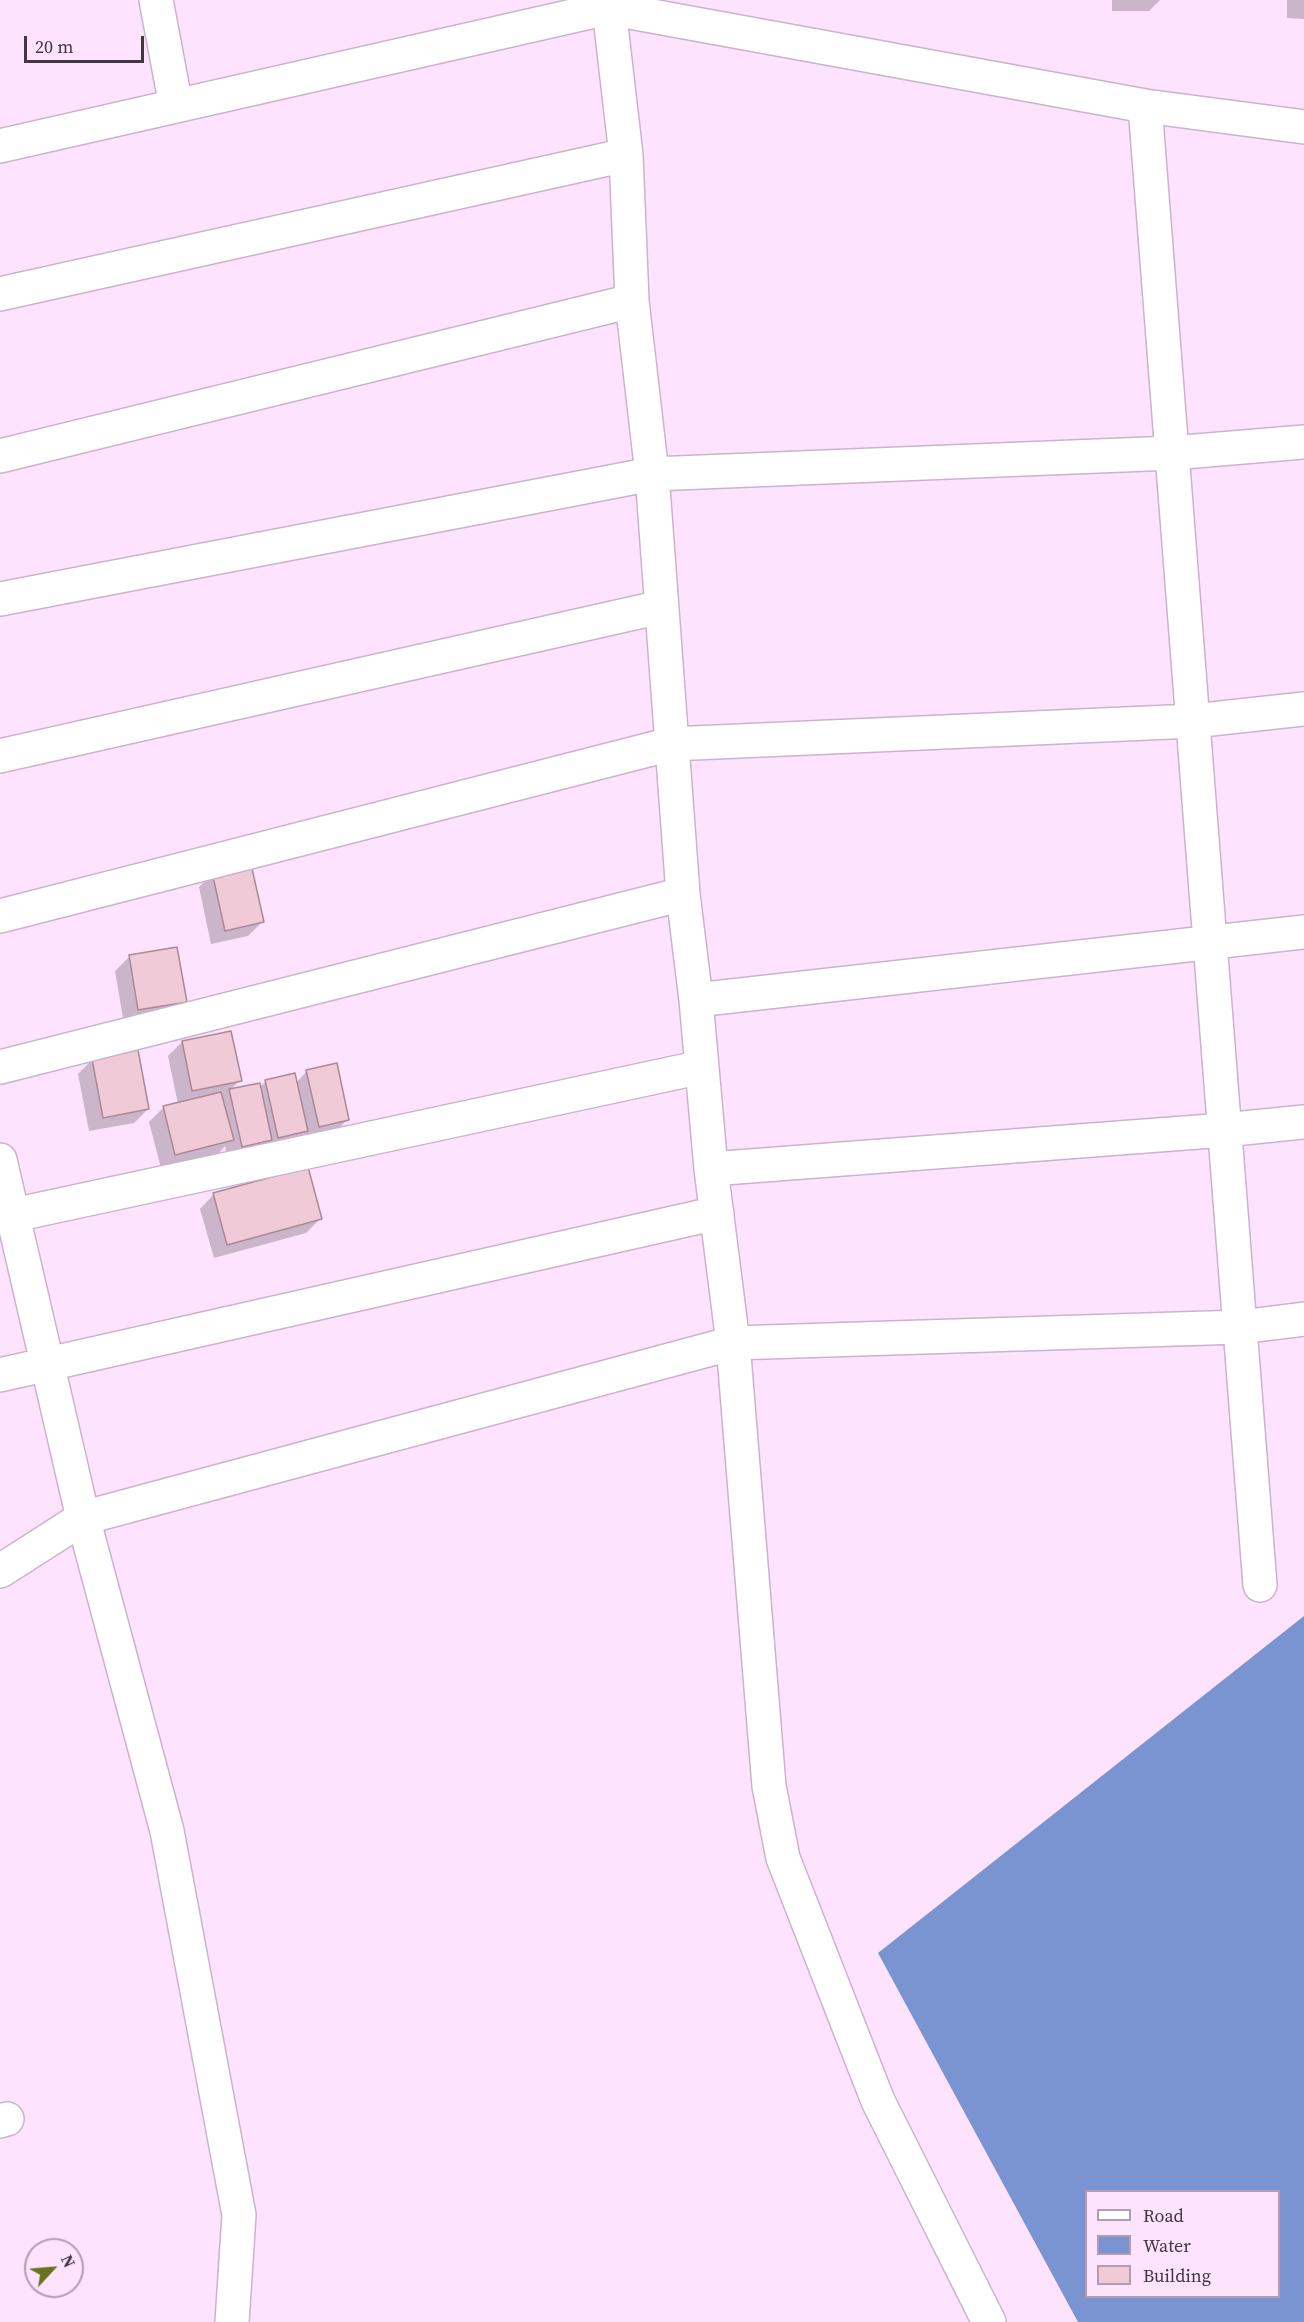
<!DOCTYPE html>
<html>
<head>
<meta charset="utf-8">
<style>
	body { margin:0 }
	#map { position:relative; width:1304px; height:2322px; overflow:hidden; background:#fde3fd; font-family:"Source Serif 4",serif }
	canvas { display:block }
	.legend { position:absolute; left:1085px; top:2190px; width:195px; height:108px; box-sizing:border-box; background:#fde3fd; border:2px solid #b29eb2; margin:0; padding:8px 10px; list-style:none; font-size:18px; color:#413641 }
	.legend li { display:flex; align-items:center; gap:12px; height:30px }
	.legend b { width:30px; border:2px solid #b29eb2 }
	.north { position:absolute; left:24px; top:2238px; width:60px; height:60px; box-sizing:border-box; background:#fde3fd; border:2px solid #b29eb2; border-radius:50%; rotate:64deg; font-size:16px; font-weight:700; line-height:24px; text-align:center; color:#413641 }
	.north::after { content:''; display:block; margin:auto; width:21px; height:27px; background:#67741f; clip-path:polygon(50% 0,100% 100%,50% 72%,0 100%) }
	.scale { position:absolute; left:24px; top:36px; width:120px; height:27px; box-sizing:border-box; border:3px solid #413641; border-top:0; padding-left:8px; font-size:18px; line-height:21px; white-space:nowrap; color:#413641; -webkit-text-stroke:4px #fde3fd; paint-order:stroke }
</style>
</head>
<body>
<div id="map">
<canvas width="1304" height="2322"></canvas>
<ul class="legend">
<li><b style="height:8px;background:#fff"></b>Road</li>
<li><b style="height:16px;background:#7994d1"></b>Water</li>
<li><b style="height:16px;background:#f0cbd7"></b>Building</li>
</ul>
<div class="north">N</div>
<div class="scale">20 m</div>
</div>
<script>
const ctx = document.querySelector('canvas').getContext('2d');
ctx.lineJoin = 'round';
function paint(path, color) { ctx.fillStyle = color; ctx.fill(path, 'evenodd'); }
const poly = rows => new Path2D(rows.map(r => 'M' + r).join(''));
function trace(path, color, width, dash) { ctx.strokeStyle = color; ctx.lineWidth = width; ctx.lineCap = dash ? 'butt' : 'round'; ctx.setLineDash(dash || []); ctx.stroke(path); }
const water = poly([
	[1304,1616,1304,2322,1078,2322,878,1953],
	[1086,2192,1278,2192,1278,2296,1086,2296]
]);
const shadow = poly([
	[1112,0,1160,0,1149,11,1112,11],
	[1287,0,1304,0,1304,19,1287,18],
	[213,873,262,922,248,936,211,944,199,887],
	[130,956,185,1001,171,1015,124,1024,115,971],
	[182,1042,240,1080,230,1090,259,1088,266,1081,296,1083,307,1071,347,1120,333,1134,305,1140,304,1133,292,1145,228,1160,225,1146,218,1154,161,1168,149,1122,163,1108,178,1104,168,1056],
	[92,1060,148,1109,134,1123,89,1131,78,1074],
	[214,1194,320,1219,306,1233,214,1258,200,1209]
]);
const building = poly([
	[251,864,264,922,225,931,212,872,251,864],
	[177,947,187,1002,138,1010,129,955,177,947],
	[231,1031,242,1081,192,1091,182,1041,231,1031],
	[138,1050,149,1109,103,1118,92,1059,138,1050],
	[337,1063,349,1120,319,1127,306,1070,337,1063],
	[295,1073,308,1131,278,1138,265,1080,295,1073],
	[260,1083,272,1140,242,1147,229,1089,260,1083],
	[221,1092,234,1140,175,1155,163,1106,221,1092],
	[308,1167,322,1219,227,1245,213,1193,308,1167]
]);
const street = poly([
	[156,0,176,106],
	[608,0,626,155,632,301,652,474,683,894,696,1000,711,1169,733,1343,769,1786,783,1858,878,2101,989,2322],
	[1145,106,1260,1585],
	[0,146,608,8,1145,106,1304,127],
	[0,294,626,155],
	[0,456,632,301],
	[0,599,652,474,1172,453,1304,442],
	[0,756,661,607],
	[0,916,671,744,1193,721,1304,709],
	[696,1000,1304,932],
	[0,1067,683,894],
	[0,1160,83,1518,167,1831,239,2215,232,2322],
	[711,1169,1224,1130,1304,1122],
	[0,1218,702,1067],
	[0,1375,717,1213],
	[0,1571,83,1518,733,1343,1240,1327,1304,1319],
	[0,2121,7,2119]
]);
paint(water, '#7994d1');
paint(shadow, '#0003');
paint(building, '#f0cbd7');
trace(building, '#ab8994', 1.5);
trace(street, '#ccb3cc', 36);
trace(street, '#fff', 33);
</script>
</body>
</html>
